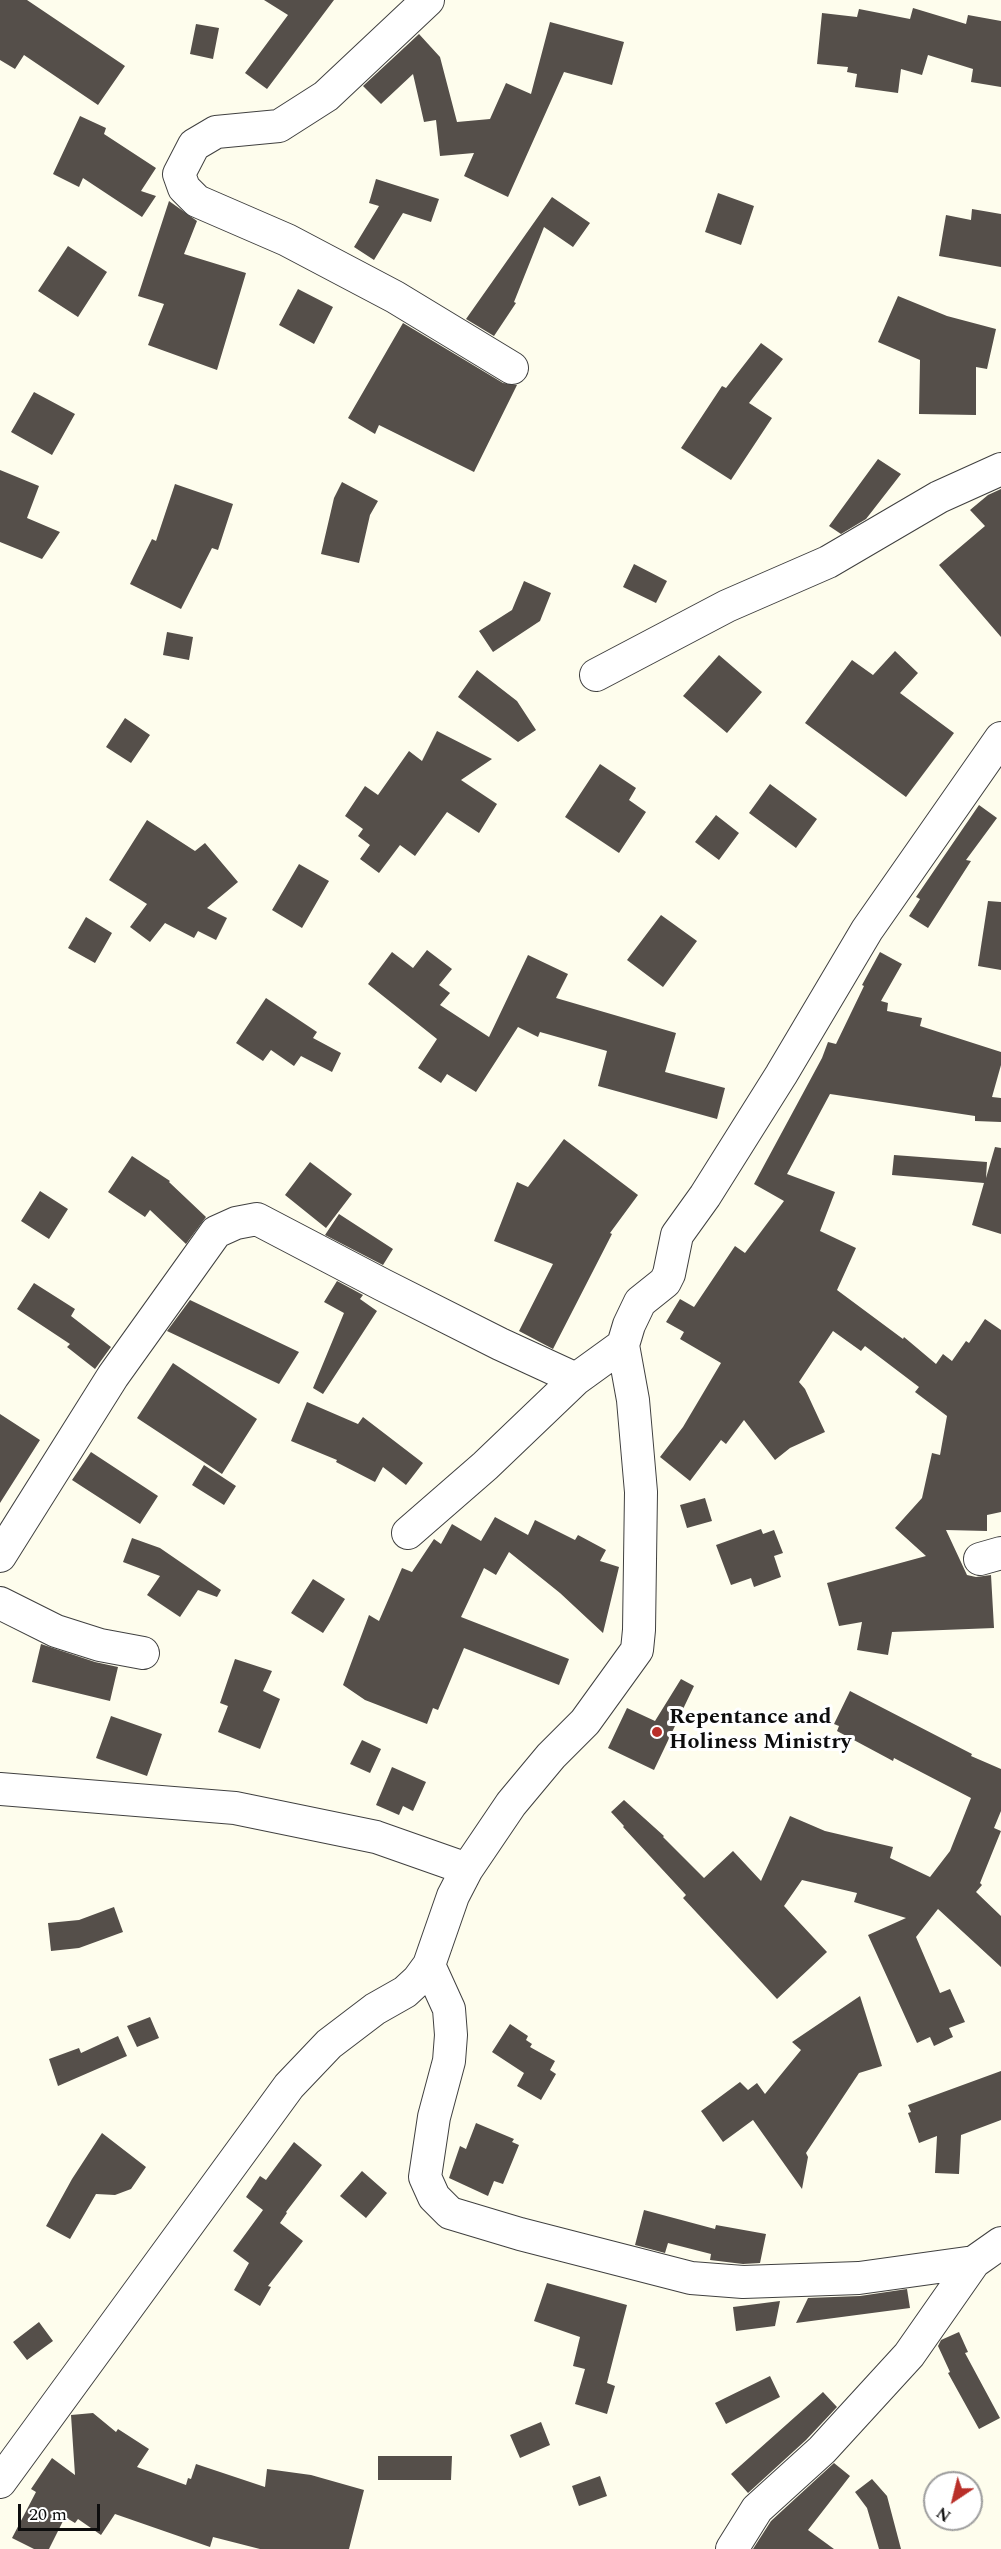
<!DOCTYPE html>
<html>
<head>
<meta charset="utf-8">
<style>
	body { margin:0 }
	#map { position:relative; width:1001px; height:2549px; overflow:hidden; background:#fefded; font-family:Spectral,serif }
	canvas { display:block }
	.north { position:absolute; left:923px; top:2471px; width:60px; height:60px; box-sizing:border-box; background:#fff; border:2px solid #9e9e9e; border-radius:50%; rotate:215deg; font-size:16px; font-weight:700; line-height:24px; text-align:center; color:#0d0d0d }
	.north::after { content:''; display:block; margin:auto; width:21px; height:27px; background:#b92f29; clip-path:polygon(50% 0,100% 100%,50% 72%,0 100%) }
	.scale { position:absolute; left:18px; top:2504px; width:82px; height:27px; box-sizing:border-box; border:3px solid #0d0d0d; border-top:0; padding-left:8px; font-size:18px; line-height:21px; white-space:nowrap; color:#0d0d0d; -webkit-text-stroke:4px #fff; paint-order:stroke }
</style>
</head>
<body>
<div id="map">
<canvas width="1001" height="2549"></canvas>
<div class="north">N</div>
<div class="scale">20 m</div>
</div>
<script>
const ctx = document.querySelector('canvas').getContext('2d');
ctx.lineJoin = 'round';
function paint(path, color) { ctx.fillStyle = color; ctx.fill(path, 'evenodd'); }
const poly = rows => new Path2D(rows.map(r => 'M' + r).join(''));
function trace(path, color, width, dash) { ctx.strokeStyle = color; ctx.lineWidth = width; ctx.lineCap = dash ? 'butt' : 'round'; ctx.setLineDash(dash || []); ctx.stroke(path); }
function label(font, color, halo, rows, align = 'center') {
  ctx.font = font + ' Spectral,serif'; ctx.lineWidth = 6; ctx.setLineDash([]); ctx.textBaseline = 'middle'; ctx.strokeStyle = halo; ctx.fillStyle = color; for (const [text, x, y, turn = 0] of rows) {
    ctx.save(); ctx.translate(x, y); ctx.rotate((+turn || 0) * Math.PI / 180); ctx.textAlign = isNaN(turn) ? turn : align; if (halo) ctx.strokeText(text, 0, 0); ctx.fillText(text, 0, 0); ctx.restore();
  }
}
const building = poly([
	[0,0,27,0,125,66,98,105,24,55,15,69,0,60],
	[264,0,334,0,267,89,245,73,288,15],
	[913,8,966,24,968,15,1001,21,1001,87,971,82,973,69,928,55,922,75,901,69,898,93,855,87,857,74,847,72,848,67,817,64,822,13,857,17,859,9,910,19],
	[550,22,624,42,612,85,564,72,508,197,464,176,474,153,440,156,436,120,424,122,413,74,381,104,363,86,419,34,440,57,457,122,490,119,506,83,531,94],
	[196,24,219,28,213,59,190,54],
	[80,116,106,128,104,134,156,168,141,191,156,196,142,217,83,178,79,187,53,174],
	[376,179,439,199,431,222,403,213,374,260,354,247,379,206,369,203],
	[718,193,754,206,741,245,705,232],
	[552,197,590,223,573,247,544,227,514,302,516,303,494,336,466,319],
	[169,201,197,221,184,254,246,273,217,370,148,345,164,304,138,296],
	[972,209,1001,214,1001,267,939,256,946,215,971,220],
	[68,246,107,272,78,317,38,291],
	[298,289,333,307,314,344,279,325],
	[898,296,947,316,996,329,987,369,976,367,976,415,919,414,920,360,878,342],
	[403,323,503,383,517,385,474,472,379,425,375,434,348,418],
	[761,343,783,359,749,403,772,418,731,480,681,448,722,386,726,388],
	[34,392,75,414,52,455,11,432],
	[878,459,901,474,866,519,841,534,829,526],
	[0,470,39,486,27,518,60,532,42,559,0,542],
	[342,482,378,501,370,515,359,563,321,554,334,498],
	[175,484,233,504,218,550,212,548,181,609,130,584,152,539,156,541],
	[1001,489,1001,637,939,565,985,526,970,510,988,495],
	[634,564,667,581,656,603,623,587],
	[524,581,551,593,540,621,493,652,479,631,512,610],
	[167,632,193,637,189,660,163,655],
	[895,651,918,673,900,693,954,733,906,797,805,723,852,660,873,675],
	[719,655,762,692,727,733,683,696],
	[477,670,517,701,536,730,518,742,458,697],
	[125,718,150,735,131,763,106,747],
	[437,731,492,759,461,780,497,804,479,833,447,812,415,856,400,845,379,873,360,859,370,845,358,836,363,829,345,816,365,786,378,795,409,751,422,761],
	[600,764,636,788,629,800,646,812,619,853,565,817],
	[770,784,817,819,796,848,749,813],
	[979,805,997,818,966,860,971,861,928,928,909,916,920,899,916,897],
	[716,815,739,833,719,860,695,842],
	[147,820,195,851,205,843,238,882,207,908,227,918,216,940,198,931,194,938,165,923,150,942,130,927,147,904,109,880],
	[299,864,329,881,302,928,272,910],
	[988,901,1001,902,1001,970,978,966],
	[661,915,697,941,663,987,627,960],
	[86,917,112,933,95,963,68,948],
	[427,950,452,969,439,985,450,993,440,1005,489,1037,528,955,568,974,556,998,676,1033,665,1072,725,1088,717,1119,598,1086,607,1051,540,1032,538,1037,518,1027,476,1092,447,1074,441,1083,418,1068,437,1039,368,984,392,952,413,968],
	[880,952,902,964,881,1001,888,1003,887,1011,922,1018,920,1026,1001,1052,1001,1065,992,1097,1001,1098,1001,1122,975,1121,975,1116,830,1094,787,1174,835,1192,820,1231,856,1248,837,1290,903,1339,904,1337,936,1364,943,1354,952,1361,966,1341,969,1343,985,1319,1001,1330,1001,1512,987,1515,987,1531,946,1530,967,1575,976,1577,991,1575,994,1628,892,1632,888,1655,857,1650,862,1622,839,1626,827,1583,926,1556,895,1528,922,1498,932,1453,940,1455,947,1416,915,1392,919,1387,865,1346,861,1351,833,1331,799,1382,805,1389,825,1432,790,1448,775,1460,744,1420,726,1444,721,1440,690,1481,660,1457,683,1427,721,1363,680,1339,684,1332,666,1322,680,1299,694,1307,735,1246,745,1253,784,1201,754,1184,822,1058,828,1042,836,1044,864,986,862,985],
	[266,998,317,1032,313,1038,341,1053,332,1072,301,1056,294,1066,271,1050,263,1061,236,1043],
	[564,1139,638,1195,610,1233,612,1234,553,1349,519,1331,553,1264,494,1241,517,1182,528,1187],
	[995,1147,1001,1148,1001,1234,972,1225,984,1183,892,1175,894,1155,987,1162,986,1178],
	[132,1156,170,1181,169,1182,206,1217,186,1244,150,1210,145,1217,108,1192],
	[310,1162,352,1194,326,1228,285,1195],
	[40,1191,68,1209,49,1239,21,1221],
	[339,1214,393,1249,383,1265,325,1235],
	[337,1281,363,1295,360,1299,377,1311,323,1394,313,1388,344,1313,324,1302],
	[34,1283,75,1309,71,1316,111,1347,95,1369,67,1347,70,1344,17,1309],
	[190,1300,299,1352,279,1384,167,1331],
	[173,1363,257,1419,222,1474,137,1418],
	[307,1402,358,1424,363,1417,423,1463,406,1485,383,1467,375,1482,336,1462,337,1460,291,1441],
	[0,1414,40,1440,0,1503],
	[91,1452,158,1496,140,1524,72,1480],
	[204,1465,236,1486,224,1505,192,1485],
	[705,1498,712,1521,687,1528,680,1505],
	[495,1517,528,1535,535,1520,575,1540,578,1535,606,1550,600,1561,619,1567,603,1633,560,1593,509,1552,496,1575,484,1568,461,1617,569,1659,559,1685,464,1648,438,1710,433,1708,427,1724,365,1700,343,1685,369,1615,379,1621,402,1568,412,1572,434,1539,441,1544,452,1524,481,1541],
	[761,1529,763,1534,774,1530,783,1553,774,1556,781,1577,754,1587,751,1578,731,1585,716,1545],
	[132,1538,160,1548,221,1590,217,1597,198,1590,180,1617,147,1595,160,1576,123,1562],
	[313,1579,345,1599,323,1633,291,1613],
	[41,1644,95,1662,118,1667,110,1701,32,1682],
	[235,1659,272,1671,263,1691,280,1699,260,1749,218,1732,228,1706,220,1703],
	[681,1679,694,1686,654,1770,608,1748,627,1708,655,1721],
	[850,1691,972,1754,971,1756,1001,1769,1001,1811,994,1828,1001,1831,980,1883,982,1885,976,1892,1001,1916,1001,1967,938,1909,916,1937,940,1993,950,1989,965,2022,949,2028,953,2037,934,2046,930,2037,917,2043,868,1935,906,1918,854,1902,857,1893,802,1880,784,1906,827,1952,777,1999,683,1898,686,1895,623,1827,624,1826,611,1812,624,1800,664,1836,663,1837,704,1878,733,1851,761,1881,790,1816,825,1831,893,1847,890,1858,930,1877,950,1851,971,1798,894,1758,893,1761,837,1731,839,1726,834,1724],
	[111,1716,162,1734,147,1776,96,1758],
	[362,1740,381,1749,370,1773,350,1764],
	[392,1767,426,1782,413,1811,403,1806,399,1815,376,1805],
	[114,1907,123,1932,79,1948,51,1951,48,1923,79,1920],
	[860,1996,882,2066,859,2073,806,2153,808,2157,802,2189,753,2120,723,2142,701,2111,740,2082,748,2090,757,2083,765,2094,801,2050,792,2042],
	[150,2017,159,2038,137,2047,127,2026],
	[510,2024,528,2036,526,2040,532,2044,530,2047,555,2061,550,2070,556,2074,541,2100,517,2086,524,2073,492,2052],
	[118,2036,127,2056,58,2086,49,2059,79,2048,81,2053],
	[1001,2071,1001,2120,961,2135,959,2174,935,2173,937,2136,919,2143,908,2113,911,2112,908,2105],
	[476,2123,514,2139,512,2142,519,2145,503,2184,494,2181,488,2196,449,2178,460,2146,466,2149],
	[102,2133,146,2167,131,2189,115,2195,96,2194,70,2239,46,2226,72,2179],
	[294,2142,322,2165,286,2212,287,2213,280,2223,303,2241,268,2286,271,2287,260,2306,234,2290,249,2263,233,2251,263,2210,246,2197,260,2176,266,2180],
	[362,2171,387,2193,366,2218,340,2196],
	[644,2210,715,2229,716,2225,766,2234,760,2263,743,2264,710,2260,711,2254,668,2243,665,2253,635,2245],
	[547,2283,627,2305,607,2383,615,2386,607,2414,575,2404,585,2369,573,2366,580,2337,534,2321],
	[907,2289,910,2308,796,2323,808,2298,860,2296],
	[780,2301,775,2326,736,2331,733,2307],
	[39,2322,53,2341,27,2360,13,2342],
	[959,2332,968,2352,965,2353,1000,2418,979,2429,948,2373,950,2372,938,2346,941,2340],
	[770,2376,780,2397,726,2424,715,2403],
	[823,2392,837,2407,806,2440,748,2493,731,2474],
	[93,2413,116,2432,118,2429,149,2449,137,2467,186,2485,188,2478,191,2479,196,2464,265,2487,267,2469,311,2475,364,2490,349,2549,260,2549,213,2537,210,2547,115,2514,101,2535,78,2519,75,2523,65,2517,49,2549,34,2549,12,2538,36,2492,31,2489,52,2458,75,2475,71,2415],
	[541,2422,550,2445,520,2458,510,2435],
	[378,2456,452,2456,451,2480,378,2480],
	[834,2463,850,2476,808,2530,834,2549,753,2549,771,2521],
	[600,2476,607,2496,579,2506,572,2486],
	[872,2479,887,2496,901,2549,879,2549,867,2508,855,2492]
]);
const minor = poly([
	[428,0,326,96,279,126,216,132,194,145,179,174,184,188,197,201,287,240,395,297,512,368],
	[596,675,727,606,828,562,939,497,1001,469],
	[408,1533,485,1466,576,1379,623,1345],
	[0,1556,113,1376,216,1232,236,1223,257,1219,383,1285,500,1344,576,1379],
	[980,1559,1001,1553],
	[0,1603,56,1631,100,1645,143,1653],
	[0,1789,235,1808,376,1837,467,1869],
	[429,1965,449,2009,451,2035,449,2061,434,2117,425,2177,434,2197,450,2213,520,2234,691,2278,743,2282,859,2278,974,2262],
	[0,2482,289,2086,329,2044,375,2009,405,1992,418,1980,429,1965,453,1896,467,1869,511,1804,551,1756,585,1722,637,1650,639,1630,641,1492,633,1400,623,1345,629,1325,640,1302,665,1282,669,1274,677,1235,705,1196,781,1075,867,930,1001,738],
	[732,2549,757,2509,822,2450,909,2355,974,2262,1001,2243]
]);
const markers = [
	[657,1732,6,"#b92f29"]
];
const poiNames = [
	["Repentance and",669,1719],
	["Holiness Ministry",669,1744]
];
paint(building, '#554f4a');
trace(minor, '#404040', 34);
trace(minor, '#fff', 32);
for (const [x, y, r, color] of markers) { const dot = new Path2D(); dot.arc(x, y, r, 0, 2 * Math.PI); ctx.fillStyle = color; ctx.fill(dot); trace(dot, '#fff', 2); }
label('bold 22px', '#0d0d0d', '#fff', poiNames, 'left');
</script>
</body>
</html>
